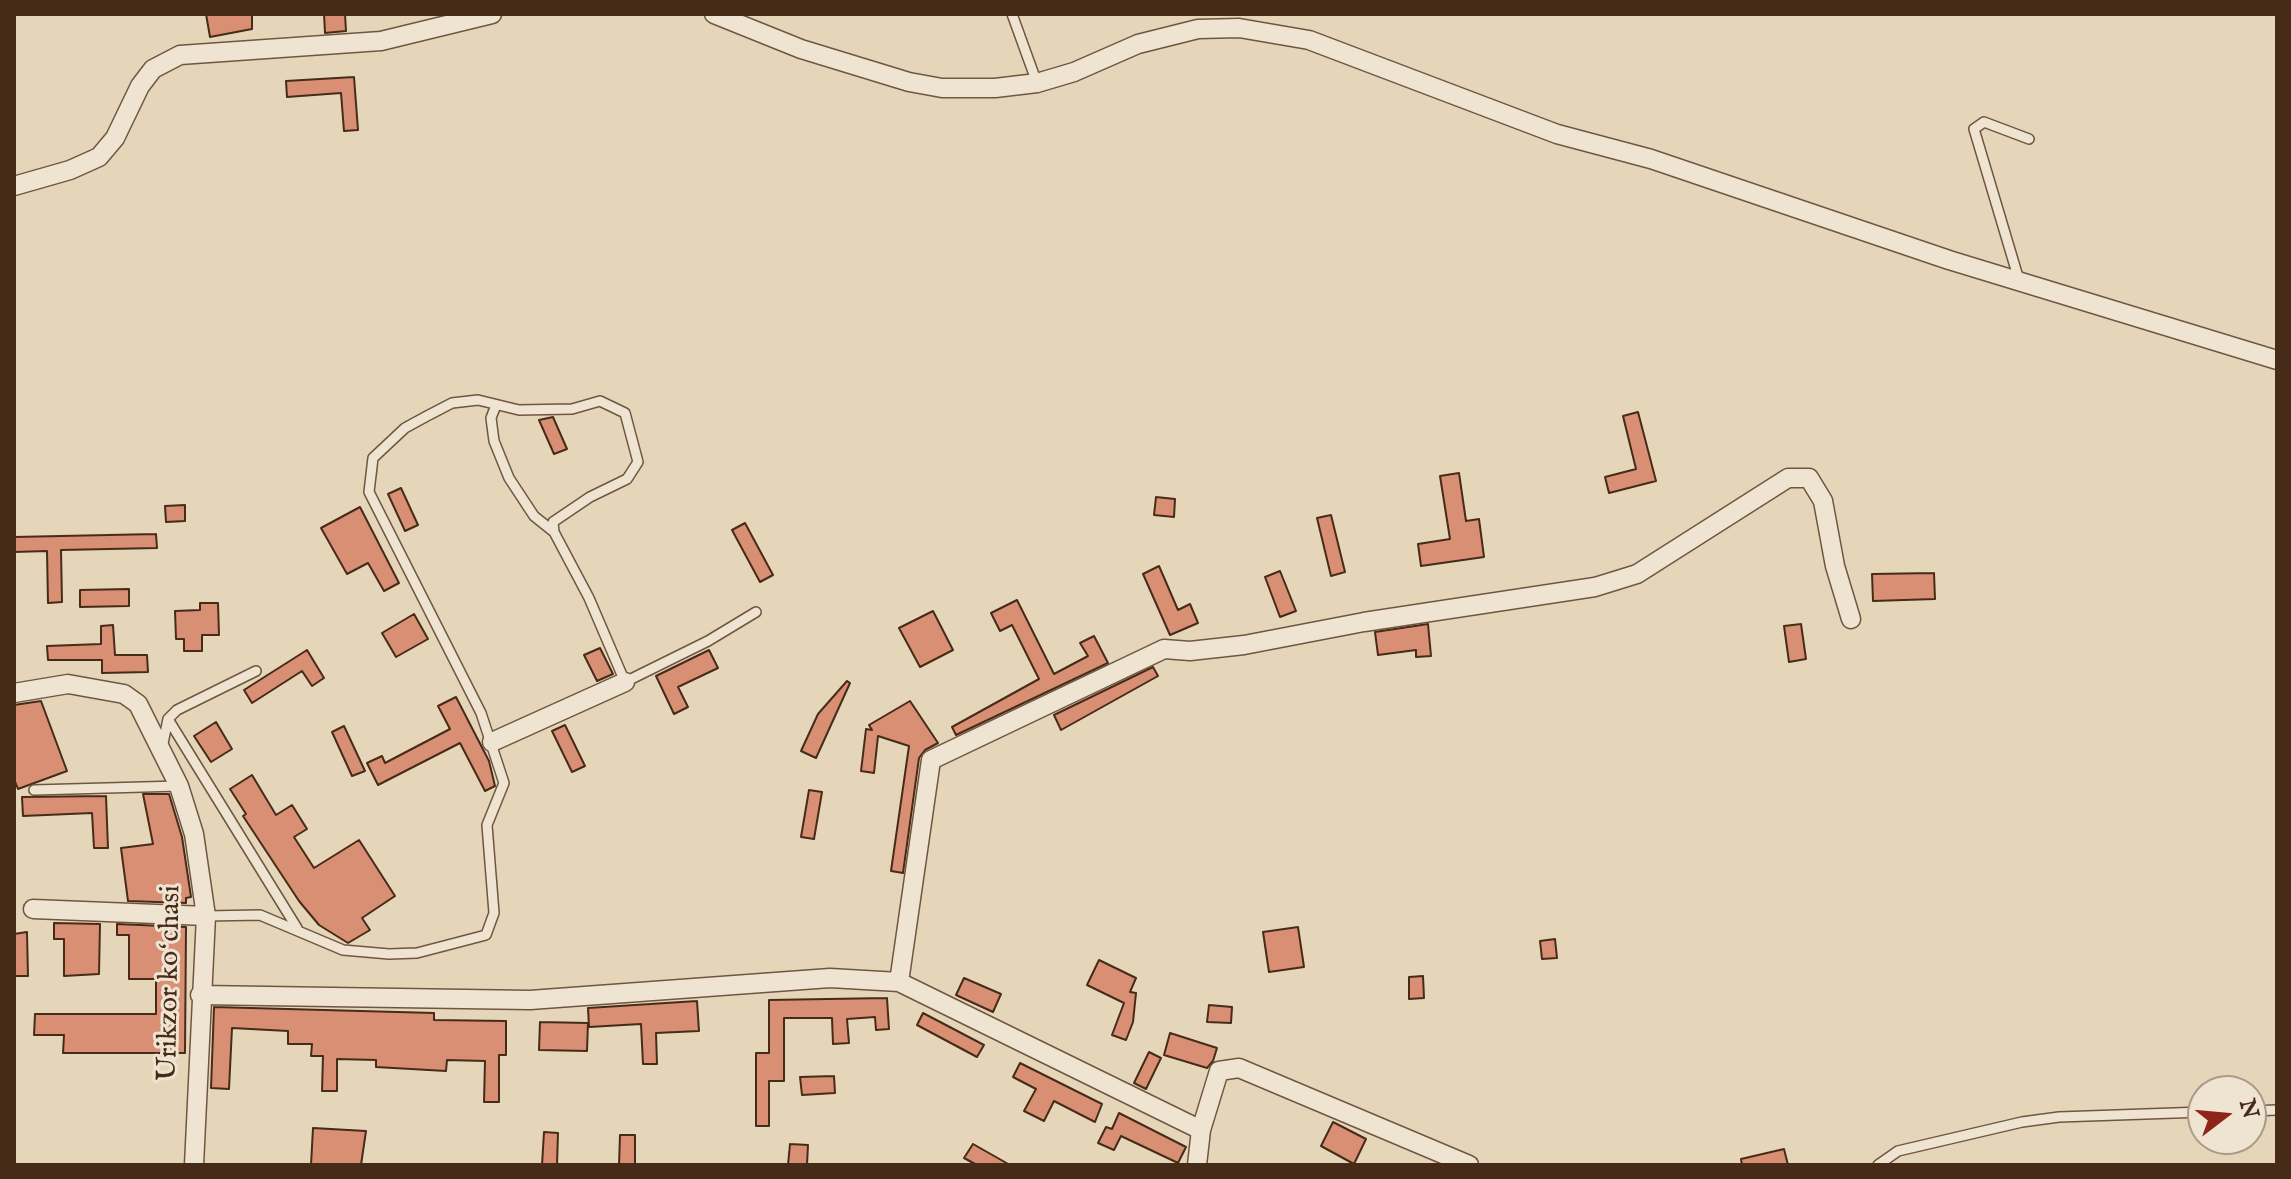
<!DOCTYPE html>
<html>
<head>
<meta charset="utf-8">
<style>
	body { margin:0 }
	#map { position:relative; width:2291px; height:1179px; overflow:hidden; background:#e6d6b9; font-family:"IM FELL English",serif }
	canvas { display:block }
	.frame { position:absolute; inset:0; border:16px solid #472b19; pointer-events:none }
	.north { position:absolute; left:2187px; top:1075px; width:80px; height:80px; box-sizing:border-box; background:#efe4d2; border:2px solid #ac9a88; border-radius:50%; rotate:74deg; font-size:22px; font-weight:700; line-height:32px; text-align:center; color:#472b19 }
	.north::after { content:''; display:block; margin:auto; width:28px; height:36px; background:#8f2418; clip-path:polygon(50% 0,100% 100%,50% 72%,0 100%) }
</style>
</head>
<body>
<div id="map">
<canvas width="2291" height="1179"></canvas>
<div class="frame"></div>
<div class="north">N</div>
</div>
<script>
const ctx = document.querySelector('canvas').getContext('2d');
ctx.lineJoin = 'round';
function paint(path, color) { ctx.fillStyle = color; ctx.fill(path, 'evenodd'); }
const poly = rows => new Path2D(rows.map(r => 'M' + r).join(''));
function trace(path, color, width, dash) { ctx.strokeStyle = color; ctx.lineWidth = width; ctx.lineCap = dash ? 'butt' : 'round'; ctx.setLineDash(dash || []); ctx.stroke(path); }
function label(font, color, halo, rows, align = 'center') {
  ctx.font = font + ' "IM FELL English",serif'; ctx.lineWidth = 6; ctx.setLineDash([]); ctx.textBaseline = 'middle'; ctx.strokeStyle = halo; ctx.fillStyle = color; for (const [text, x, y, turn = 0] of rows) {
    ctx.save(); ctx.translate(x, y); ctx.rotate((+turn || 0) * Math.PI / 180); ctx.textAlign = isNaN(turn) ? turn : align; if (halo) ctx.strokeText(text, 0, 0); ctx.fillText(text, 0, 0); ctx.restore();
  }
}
const building = poly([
	[206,14,252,14,252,29,210,37,206,14],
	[324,14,345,14,346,31,325,33,324,14],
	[354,77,358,130,344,131,341,93,287,97,286,81,354,77],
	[1638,412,1656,481,1609,493,1605,477,1636,469,1623,416,1638,412],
	[553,417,567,449,554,454,539,420,553,417],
	[1459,473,1466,521,1479,519,1484,557,1421,566,1418,544,1450,539,1440,476,1459,473],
	[401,488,418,525,405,531,388,494,401,488],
	[1156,497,1175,499,1174,517,1154,515,1156,497],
	[185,505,185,521,166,522,165,506,185,505],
	[360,507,399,583,384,591,368,563,347,574,321,528,360,507],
	[1331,515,1345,572,1331,576,1317,518,1331,515],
	[745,523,773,575,760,582,732,530,745,523],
	[156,534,157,548,61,550,62,602,48,603,47,551,14,552,14,537,156,534],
	[1159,566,1178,610,1190,604,1198,623,1170,635,1143,574,1159,566],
	[1280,571,1296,611,1280,617,1265,577,1280,571],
	[1934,573,1935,599,1873,601,1872,574,1934,573],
	[129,589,129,606,80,607,80,590,129,589],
	[1017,600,1054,674,1088,656,1080,643,1094,636,1108,663,956,735,952,727,1039,679,1012,625,1000,631,991,613,1017,600],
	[200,603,218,603,219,635,202,635,202,651,184,651,184,639,176,639,175,611,200,610,200,603],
	[933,611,953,650,920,667,899,628,933,611],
	[414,614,428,639,396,657,382,633,414,614],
	[1428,624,1431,656,1416,657,1416,650,1378,655,1375,632,1428,624],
	[1801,624,1806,659,1789,662,1784,626,1801,624],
	[113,625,115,655,147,655,148,672,102,673,102,660,48,660,47,646,101,644,101,626,113,625],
	[600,648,613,674,597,681,584,655,600,648],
	[307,650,324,678,312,686,302,671,252,703,244,690,307,650],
	[709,650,718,668,678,687,688,707,674,714,656,676,709,650],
	[1153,667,1158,676,1061,730,1054,715,1153,667],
	[847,681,850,683,816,758,801,751,818,714,847,681],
	[456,697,489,761,495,786,485,791,460,743,378,785,367,763,382,756,385,763,450,729,438,706,456,697],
	[41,701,67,771,18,789,14,779,14,705,41,701],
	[910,701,938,743,925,750,919,758,903,873,891,871,909,746,878,736,874,773,861,771,866,729,872,730,869,725,910,701],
	[216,722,232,749,211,762,194,736,216,722],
	[565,725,585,766,572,772,552,731,565,725],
	[344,726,365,771,352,776,332,732,344,726],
	[252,775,276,815,292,805,307,829,294,837,314,868,359,840,395,896,362,918,370,930,348,943,319,925,299,901,243,816,246,814,230,789,252,775],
	[809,790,822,792,814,839,801,837,809,790],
	[143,794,169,794,182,837,191,897,186,898,186,903,128,901,121,848,153,844,143,794],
	[106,796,108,848,94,848,92,813,23,816,22,797,106,796],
	[54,923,100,924,99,974,64,976,64,939,54,939,54,923],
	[117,924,186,927,185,1053,63,1053,64,1035,34,1035,35,1014,156,1014,156,979,129,979,129,935,117,935,117,924],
	[1298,927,1304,967,1269,972,1263,932,1298,927],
	[27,932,28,976,14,976,14,934,27,932],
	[1555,939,1557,958,1542,959,1540,941,1555,939],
	[1099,960,1136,978,1130,992,1136,993,1133,1022,1126,1040,1112,1035,1124,1003,1087,985,1099,960],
	[1423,976,1424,998,1409,999,1409,977,1423,976],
	[964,978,1001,994,993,1012,956,995,964,978],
	[887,998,889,1029,876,1030,875,1017,847,1019,849,1043,833,1044,832,1018,784,1018,784,1081,769,1081,769,1126,756,1126,756,1053,769,1053,769,1000,887,998],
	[697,1001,699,1031,656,1033,657,1064,643,1064,641,1024,589,1027,588,1008,697,1001],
	[1209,1005,1232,1007,1231,1023,1207,1022,1209,1005],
	[214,1007,434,1013,434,1020,506,1021,506,1055,499,1055,499,1102,484,1102,485,1061,447,1060,446,1071,376,1067,376,1060,337,1059,337,1091,322,1091,323,1056,311,1056,312,1044,288,1044,288,1031,232,1028,229,1089,211,1088,214,1007],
	[923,1013,984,1045,977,1057,917,1025,923,1013],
	[540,1022,588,1023,587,1051,539,1050,540,1022],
	[1170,1033,1217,1048,1213,1061,1207,1068,1164,1055,1170,1033],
	[1149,1052,1161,1058,1146,1089,1134,1083,1149,1052],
	[1020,1063,1102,1104,1095,1122,1054,1101,1044,1121,1024,1111,1036,1089,1013,1077,1020,1063],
	[834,1076,835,1093,802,1095,800,1077,834,1076],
	[1119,1113,1186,1147,1178,1163,1121,1136,1114,1150,1098,1143,1106,1127,1112,1129,1119,1113],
	[1333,1122,1366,1139,1354,1164,1321,1146,1333,1122],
	[313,1128,366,1131,361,1165,311,1165,313,1128],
	[544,1132,558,1133,557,1165,542,1165,544,1132],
	[620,1135,635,1135,635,1165,619,1165,620,1135],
	[790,1144,808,1145,807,1165,788,1165,790,1144],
	[973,1144,1010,1165,977,1165,964,1158,973,1144],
	[1784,1149,1788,1165,1742,1165,1741,1159,1784,1149]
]);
const lane = poly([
	[1012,14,1037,83],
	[2019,280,1974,129,1984,122,2029,139],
	[496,405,491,418,494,441,509,478,534,516,554,532],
	[168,719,297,928],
	[162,748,168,719,177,710,256,671],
	[34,790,179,786],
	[206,916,260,915,343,950,389,954,417,953,486,935,494,913,487,825,504,783,481,713,369,492,373,458,405,428,427,416,452,403,478,400,519,410,572,409,600,401,625,413,638,462,627,479,590,497,553,522,554,532,589,598,625,682,708,641,756,612],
	[2251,1111,2277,1110],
	[1878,1165,1898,1151,2022,1122,2059,1117,2203,1112]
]);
const street = poly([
	[714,14,801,49,909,82,942,88,995,88,1037,83,1074,72,1138,44,1198,29,1239,28,1309,40,1557,134,1651,159,1949,260,2277,360],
	[14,186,70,170,99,157,115,138,140,86,153,69,180,55,381,41,492,14],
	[14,693,68,684,124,694,138,704,179,786,194,834,206,916,194,1165],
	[492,742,625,682],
	[33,909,206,916],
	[899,982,931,760,1164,649,1190,651,1244,645,1364,622,1595,587,1637,574,1788,478,1809,478,1823,501,1835,566,1851,619],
	[200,995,530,1000,830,978,899,982,1201,1130,1197,1165],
	[1201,1130,1219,1071,1239,1068,1469,1165]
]);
const streetNames = [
	["Urikzor koʻchasi",171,983,-89]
];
paint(building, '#d88f73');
trace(building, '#472b19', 2);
trace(lane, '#6f5641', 12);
trace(street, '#6f5641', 21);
trace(lane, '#efe4d2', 9);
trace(street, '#efe4d2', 18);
label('28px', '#472b19', '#efe4d2', streetNames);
</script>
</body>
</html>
